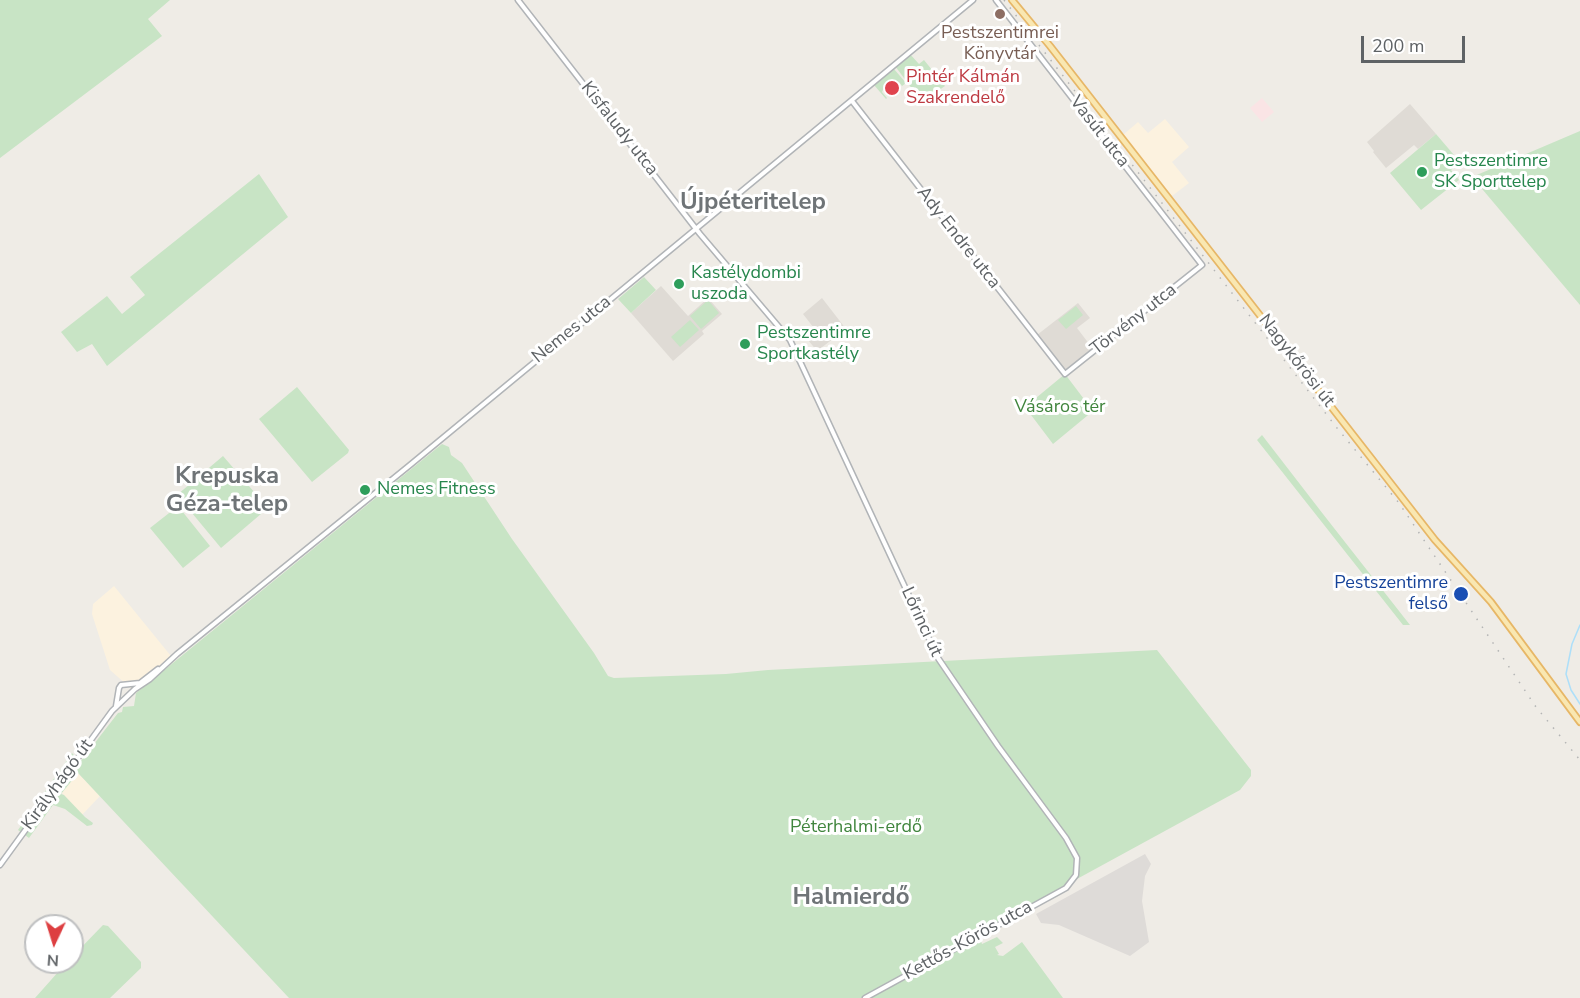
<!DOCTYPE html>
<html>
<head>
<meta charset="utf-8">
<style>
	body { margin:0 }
	#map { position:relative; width:1580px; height:998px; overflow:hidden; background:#efece6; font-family:"Nunito Sans",sans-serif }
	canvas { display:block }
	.north { position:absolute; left:24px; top:914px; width:60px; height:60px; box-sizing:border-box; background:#fff; border:2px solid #bfc0c1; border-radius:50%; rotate:184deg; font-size:16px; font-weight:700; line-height:24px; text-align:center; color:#5e6265 }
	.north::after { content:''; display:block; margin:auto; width:21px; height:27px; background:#dd3f41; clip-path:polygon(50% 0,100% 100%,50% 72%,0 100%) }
	.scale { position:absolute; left:1361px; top:36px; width:104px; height:27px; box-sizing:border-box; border:3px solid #5e6265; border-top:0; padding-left:8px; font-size:18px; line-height:21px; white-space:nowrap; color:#5e6265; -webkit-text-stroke:4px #fff; paint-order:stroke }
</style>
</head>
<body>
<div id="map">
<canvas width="1580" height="998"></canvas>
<div class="north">N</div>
<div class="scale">200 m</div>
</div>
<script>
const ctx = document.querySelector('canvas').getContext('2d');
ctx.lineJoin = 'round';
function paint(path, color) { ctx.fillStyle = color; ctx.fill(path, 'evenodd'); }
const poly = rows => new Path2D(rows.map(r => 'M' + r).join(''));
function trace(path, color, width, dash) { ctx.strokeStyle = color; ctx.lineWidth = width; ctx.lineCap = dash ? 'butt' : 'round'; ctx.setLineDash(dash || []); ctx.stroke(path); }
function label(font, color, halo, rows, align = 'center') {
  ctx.font = font + ' "Nunito Sans",sans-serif'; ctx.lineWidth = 6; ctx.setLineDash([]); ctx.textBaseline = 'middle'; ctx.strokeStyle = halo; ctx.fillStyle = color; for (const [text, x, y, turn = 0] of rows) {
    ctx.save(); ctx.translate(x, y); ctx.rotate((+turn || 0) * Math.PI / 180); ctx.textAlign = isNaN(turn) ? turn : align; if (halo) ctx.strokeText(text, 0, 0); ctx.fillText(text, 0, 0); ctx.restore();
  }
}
const commercial = poly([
	[1165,119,1189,147,1172,162,1189,183,1172,196,1123,135,1138,122,1148,133],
	[114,586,175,661,136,693,110,670,92,614,93,604],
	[78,773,100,796,82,815,62,793]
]);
const industrial = poly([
	[1145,854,1151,864,1145,876,1142,901,1149,942,1130,956,1059,925,1041,923,1036,914]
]);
const education = poly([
	[1410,104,1436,134,1418,149,1414,145,1386,168,1373,152,1374,151,1367,142],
	[661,286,688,316,708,298,722,314,702,331,704,334,673,361,631,313],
	[822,298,846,329,817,351,808,340,817,332,803,314],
	[1078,303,1090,318,1077,328,1093,349,1065,371,1037,335]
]);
const medical = poly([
	[1262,98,1274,112,1262,122,1250,108]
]);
const green = poly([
	[0,0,170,0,148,19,162,36,0,158],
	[909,53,919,64,924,60,945,86,922,102,895,66],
	[894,69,906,83,902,86,899,82,895,85,894,82,887,81,882,92,887,98,886,99,874,85],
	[1580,131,1580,305,1472,177],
	[1436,134,1460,162,1451,170,1459,180,1421,210,1390,173],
	[259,174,288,217,107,366,92,344,77,352,61,332,107,296,122,314,145,295,130,277],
	[644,277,656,290,631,313,618,299],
	[708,300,719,313,701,329,690,316],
	[1076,306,1083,315,1066,329,1058,320],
	[690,320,699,330,680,347,671,337],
	[1065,374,1093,411,1053,444,1025,407],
	[297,387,349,450,348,453,312,482,259,419],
	[1262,435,1323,514,1410,625,1403,625,1257,440],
	[442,444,449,447,451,455,462,463,512,539,594,653,608,676,614,678,726,674,768,670,1157,650,1251,770,1251,776,1240,790,978,933,982,944,997,937,1003,943,995,947,999,954,997,955,1003,956,1022,942,1063,998,289,998,78,773,61,794,64,795,85,817,93,823,92,825,87,826,65,809,53,805,29,838,18,830,72,753,80,762,118,713,122,712,123,707,134,706,136,693],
	[223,456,268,508,221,548,177,495],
	[178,506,210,546,183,568,150,528],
	[103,925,108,926,141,962,141,968,110,998,35,998,67,962,72,962,72,957]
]);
const stream = poly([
	[1580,625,1572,644,1566,674,1571,690,1580,704]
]);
const minor = poly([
	[518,0,700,234,790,340,938,658,998,746,1066,838,1077,858,1076,875,1066,888,865,998],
	[852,101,1065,374,1202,265,996,0],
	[116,706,119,688,121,685,140,683,158,669],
	[0,865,112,711,135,689,150,679,177,654,410,465,973,0]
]);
const major = poly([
	[1012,0,1050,46,1435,540,1491,602,1580,722]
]);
const rail = poly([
	[1004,0,1337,428,1399,503,1536,707,1580,760]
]);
const markers = [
	[1000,14,6,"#8d6e63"],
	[892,88,8,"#e0444e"],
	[1422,172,6,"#2e9e5b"],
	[679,284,6,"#2e9e5b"],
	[745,344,6,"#2e9e5b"],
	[365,490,6,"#2e9e5b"],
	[1461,594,8,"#1a4fb4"]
];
const educationNames = [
	["Pestszentimrei",1000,34],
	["Könyvtár",1000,55]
];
const healthNames = [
	["Pintér Kálmán",906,78],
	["Szakrendelő",906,99]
];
const streetNames = [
	["Kisfaludy utca",619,129,52],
	["Vasút utca",1099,132,52],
	["Ady Endre utca",958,238,52],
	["Törvény utca",1134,320,-38],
	["Nemes utca",572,330,-39],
	["Nagykőrösi út",1296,361,52],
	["Lőrinci út",921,622,65],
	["Királyhágó út",58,785,-54],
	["Kettős-Körös utca",968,941,-29]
];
const leisureNames = [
	["Pestszentimre",1434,162],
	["SK Sporttelep",1434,183],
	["Kastélydombi",691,274],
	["uszoda",691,295],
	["Pestszentimre",757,334],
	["Sportkastély",757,355],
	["Nemes Fitness",377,490]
];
const parkNames = [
	["Vásáros tér",1060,408],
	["Péterhalmi-erdő",856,828]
];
const transitNames = [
	["Pestszentimre",1448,584],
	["felső",1448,605]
];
const districtNames = [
	["Újpéteritelep",753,203],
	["Krepuska",227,477],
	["Géza-telep",227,505],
	["Halmierdő",851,898]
];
paint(commercial, '#fcf2df');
paint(industrial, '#dedbd8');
paint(education, '#dfdbd5');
paint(medical, '#fae4e5');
paint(green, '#c8e4c5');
trace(stream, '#addff9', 1.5);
trace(minor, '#b1b4b7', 7);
trace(major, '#e7b767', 8);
trace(minor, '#fff', 4);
trace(major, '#f9e7b1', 4.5);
trace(rail, '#b4b5b5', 1.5, [1.5, 8]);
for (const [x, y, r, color] of markers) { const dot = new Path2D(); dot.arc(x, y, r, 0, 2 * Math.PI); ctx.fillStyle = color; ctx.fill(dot); trace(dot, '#fff', 2); }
label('18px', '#785e54', '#fff', educationNames);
label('18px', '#be3a42', '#fff', healthNames, 'left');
label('18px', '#5e6265', '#fff', streetNames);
label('18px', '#27864d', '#fff', leisureNames, 'left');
label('18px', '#40853d', '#fff', parkNames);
label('18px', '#164399', '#fff', transitNames, 'right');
label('bold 24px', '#6f7477', '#fff', districtNames);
</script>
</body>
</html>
